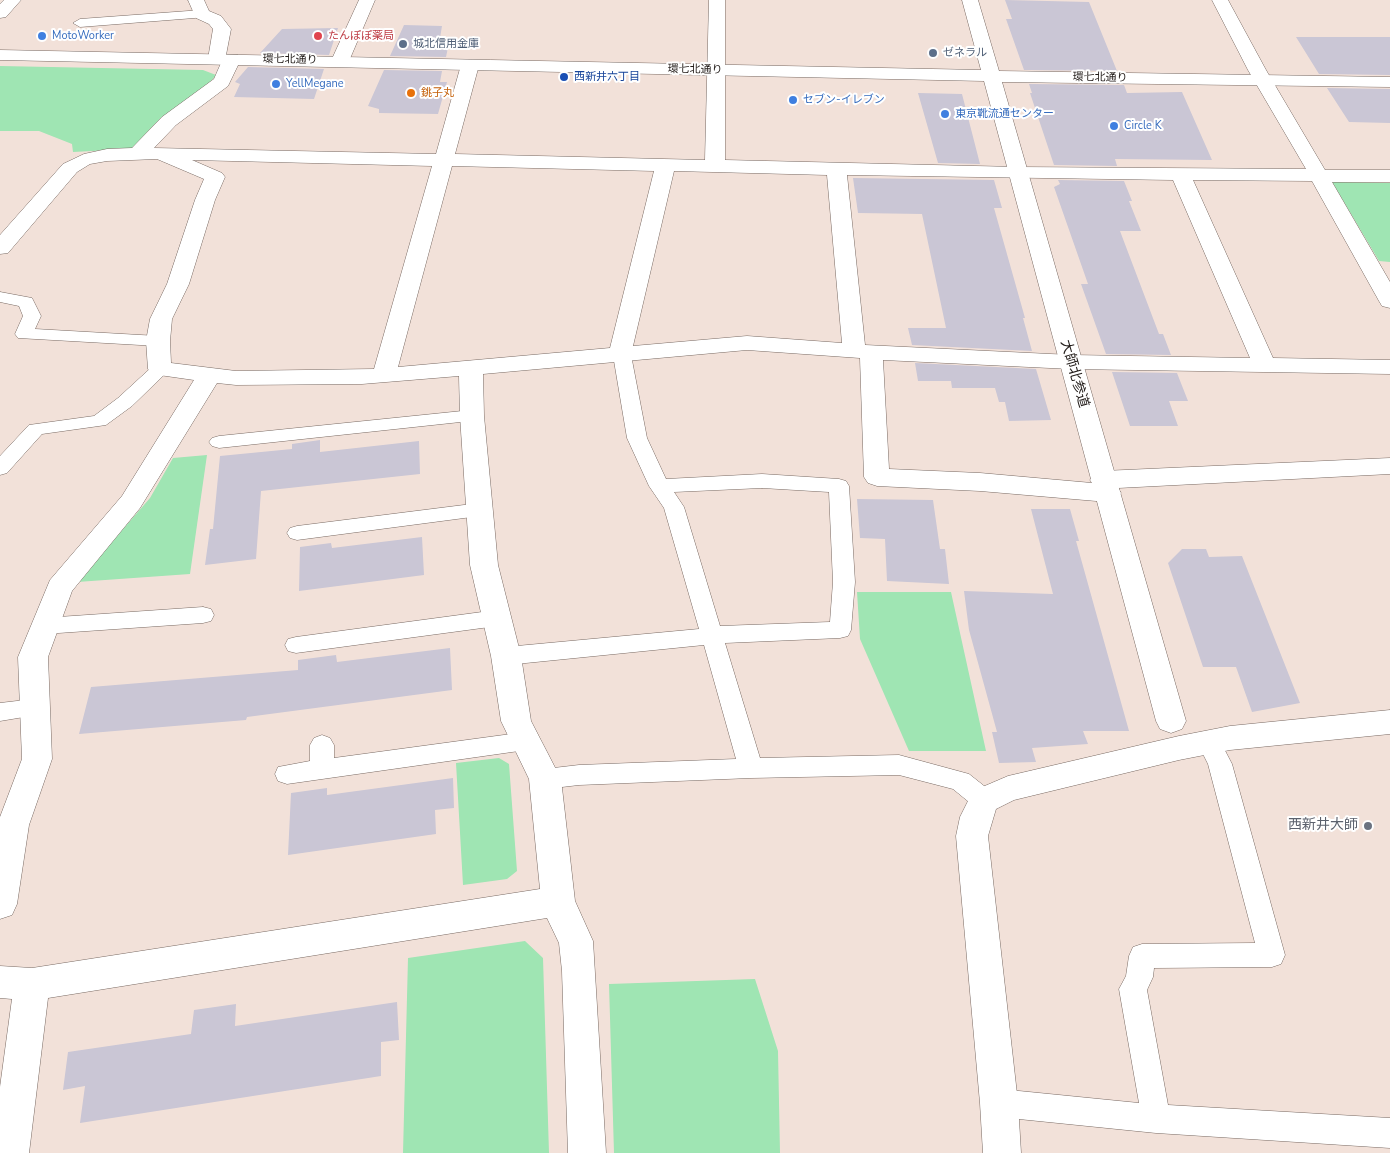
<!DOCTYPE html>
<html>
<head>
<meta charset="utf-8">
<style>
	body { margin:0 }
	canvas { display:block; background:#f2e1d9 }
</style>
</head>
<body>
<canvas width="1390" height="1153"></canvas>
<script>
const ctx = document.querySelector('canvas').getContext('2d');
ctx.lineJoin = 'round';
function paint(path, color) { ctx.fillStyle = color; ctx.fill(path, 'evenodd'); }
const poly = rows => new Path2D(rows.map(r => 'M' + r).join(''));
function trace(path, color, width, dash) { ctx.strokeStyle = color; ctx.lineWidth = width; ctx.lineCap = dash ? 'butt' : 'round'; ctx.setLineDash(dash || []); ctx.stroke(path); }
function label(font, color, halo, rows, align = 'center') {
  ctx.font = font + ' "Nunito Sans","Noto Sans JP",sans-serif'; ctx.lineWidth = 4; ctx.setLineDash([]); ctx.textBaseline = 'middle'; ctx.strokeStyle = halo; ctx.fillStyle = color; for (const [text, x, y, turn = 0] of rows) {
    ctx.save(); ctx.translate(x, y); ctx.rotate((+turn || 0) * Math.PI / 180); ctx.textAlign = isNaN(turn) ? turn : align; if (halo) ctx.strokeText(text, 0, 0); ctx.fillText(text, 0, 0); ctx.restore();
  }
}
const green = poly([
	[0,66,203,70,216,75,200,95,155,124,131,149,73,152,72,144,39,131,0,131],
	[1332,182,1390,183,1390,262,1379,261],
	[207,455,190,574,77,582,150,498,173,458],
	[857,592,951,592,986,751,909,751,860,639],
	[499,758,509,764,517,871,507,879,463,885,456,763],
	[525,941,543,958,549,1153,403,1153,408,958],
	[755,979,778,1051,780,1153,614,1153,609,984]
]);
const building = poly([
	[1005,0,1089,2,1117,71,1024,70,1006,19,1012,19],
	[404,25,442,26,440,38,450,38,446,57,390,56],
	[338,28,329,55,260,53,282,29],
	[1296,37,1390,37,1390,75,1319,74],
	[248,67,324,69,314,99,234,97,240,84,235,82],
	[384,70,442,71,440,82,447,82,438,114,379,113,379,109,368,106],
	[1029,84,1124,85,1127,93,1182,92,1212,160,1115,159,1117,166,1054,165,1030,93,1032,93],
	[1327,88,1390,89,1390,123,1349,122],
	[918,93,962,94,980,164,938,163],
	[853,178,994,180,1002,208,994,208,1025,318,1023,318,1032,351,912,345,908,328,946,328,922,214,858,213],
	[1058,180,1124,181,1132,201,1129,201,1141,231,1120,231,1159,334,1163,334,1171,355,1106,354,1081,284,1088,284,1054,187,1060,184],
	[915,363,1036,369,1051,420,1009,421,1005,402,999,402,995,388,952,388,951,381,918,381],
	[1112,372,1177,373,1188,401,1169,401,1178,426,1130,426],
	[320,440,320,452,419,441,420,474,261,491,256,559,205,565,210,529,213,529,220,456,292,449,292,444],
	[857,499,933,500,940,549,945,549,949,584,887,581,885,539,860,538],
	[1031,509,1070,509,1079,541,1076,541,1129,731,1083,731,1088,744,1032,748,1036,762,999,763,992,732,997,732,969,630,964,591,1053,594],
	[422,537,424,575,299,591,300,547,331,543,332,548],
	[1182,549,1206,549,1209,557,1242,556,1300,703,1252,712,1236,667,1203,667,1168,563],
	[450,648,452,690,247,717,246,720,79,734,91,687,298,670,298,660,336,655,337,662],
	[453,778,454,808,435,810,436,834,288,855,291,793,327,788,327,795],
	[397,1002,399,1040,381,1042,381,1076,80,1123,85,1086,63,1090,68,1052,191,1034,194,1010,236,1004,235,1026]
]);
const service = poly([
	[202,10,209,14,207,17,80,27,73,23,80,19,202,10],
	[0,292,32,298,41,316,35,329,158,336,164,337,167,341,164,345,158,346,18,338,15,334,23,316,19,306,0,302,0,292],
	[622,350,628,351,631,355,647,438,666,479,762,474,839,479,846,481,849,486,855,582,851,630,848,636,840,638,725,643,760,758,899,755,969,774,993,793,996,800,993,807,984,810,975,807,953,789,899,775,751,778,579,785,545,789,536,786,533,779,536,772,545,769,579,765,736,759,704,645,506,665,498,662,495,656,498,650,506,647,699,629,664,508,649,486,627,438,613,355,616,351,622,350],
	[762,488,829,492,833,582,830,622,720,626,684,507,674,492,762,488],
	[160,363,166,365,169,369,166,373,132,406,106,425,42,434,7,473,0,475,0,456,29,425,94,416,118,398,154,365,160,363],
	[472,410,479,412,481,416,479,420,219,448,212,446,209,442,212,438,219,436,472,410],
	[480,503,487,505,490,510,487,515,297,540,290,538,287,533,290,528,297,526,480,503],
	[203,607,211,609,214,615,211,621,203,623,44,634,36,632,33,626,36,620,44,618,203,607],
	[497,610,505,612,508,618,505,624,497,626,296,653,288,651,285,645,288,639,296,637,497,610],
	[34,699,42,702,46,708,42,714,0,721,0,703,34,699],
	[526,732,534,734,538,741,534,748,526,750,287,784,278,781,275,774,278,767,310,761,310,745,314,738,322,735,330,738,334,745,334,758,526,732],
	[1209,733,1217,735,1232,764,1285,955,1281,964,1272,967,1154,968,1153,977,1147,990,1168,1105,1390,1118,1390,1148,1156,1133,999,1117,989,1113,985,1103,989,1093,999,1089,1139,1103,1119,989,1126,976,1129,956,1133,947,1142,944,1255,943,1208,764,1197,742,1201,735,1209,733]
]);
const minor = poly([
	[4,0,21,0,6,17,0,18,0,4,4,0],
	[188,0,204,0,209,11,221,16,231,29,226,55,238,55,241,59,228,86,176,125,154,148,436,154,461,65,464,61,470,60,476,61,479,65,455,154,705,160,709,0,725,0,725,160,1017,167,1306,169,1248,70,1212,0,1228,0,1266,70,1325,170,1390,170,1390,182,1332,182,1390,282,1390,308,1382,306,1379,301,1312,181,1193,180,1273,358,1390,360,1390,374,1071,369,883,360,889,469,980,473,1092,483,1090,480,1094,474,1103,471,1390,458,1390,474,1118,488,1121,493,1117,499,1108,502,980,491,877,486,868,483,864,477,860,358,747,350,483,374,484,416,498,565,521,656,531,721,561,779,575,901,593,941,606,1153,568,1153,562,971,559,943,547,918,48,998,29,1153,0,1153,0,1087,12,999,0,998,0,966,32,968,540,889,529,779,501,721,491,656,470,565,460,416,459,376,362,384,236,385,217,383,140,508,72,591,48,657,52,759,29,825,17,904,12,915,0,919,0,817,22,759,18,657,50,580,122,496,194,380,152,374,148,369,146,341,150,319,167,284,195,200,204,179,157,159,107,161,90,164,77,172,8,253,0,254,0,235,63,164,84,154,107,149,132,148,162,117,214,79,221,63,211,63,208,59,213,29,209,24,196,18,188,0],
	[192,160,432,166,374,369,236,371,171,363,170,341,172,319,189,284,215,200,225,177,222,173,192,160],
	[452,166,654,171,610,348,398,367,452,166],
	[674,171,827,175,842,343,747,336,633,346,674,171],
	[847,175,1173,180,1250,358,1071,355,865,345,847,175],
	[359,0,375,0,349,61,346,65,340,66,334,65,331,61,359,0],
	[1390,710,1390,734,1230,750,1179,760,1014,800,996,809,988,836,1018,1103,1021,1153,983,1153,980,1103,956,836,960,817,973,791,1008,776,1179,736,1230,726,1390,710]
]);
const tertiary = poly([
	[962,0,978,0,999,71,1390,77,1390,87,1002,82,1186,721,1182,729,1171,733,1160,729,1156,721,984,81,0,60,0,50,981,70,962,0]
]);
const markers = [
	[42,36,5,"#3f7fe0"],
	[318,36,5,"#e0444e"],
	[403,44,5,"#5c6f8a"],
	[933,53,5,"#5c6f8a"],
	[564,77,5,"#1a4fb4"],
	[276,84,5,"#3f7fe0"],
	[411,93,5,"#e8710a"],
	[793,100,5,"#3f7fe0"],
	[945,114,5,"#3f7fe0"],
	[1114,126,5,"#3f7fe0"],
	[1368,826,5,"#6b7280"]
];
const farShopnames = [
	["MotoWorker",52,36],
	["YellMegane",286,84],
	["セブン-イレブン",803,100],
	["東京靴流通センター",955,114],
	["Circle K",1124,126]
];
const farHealthnames = [
	["たんぽぽ薬局",328,36]
];
const farServicenames = [
	["城北信用金庫",413,44],
	["ゼネラル",943,53]
];
const farStreetnames = [
	["環七北通り",290,60,1],
	["環七北通り",695,70,1],
	["環七北通り",1100,78,1]
];
const farTransitnames = [
	["西新井六丁目",574,77]
];
const farFoodnames = [
	["銚子丸",421,93]
];
const streetNames = [
	["大師北参道",1074,374,74]
];
const worshipNames = [
	["西新井大師",1358,826]
];
paint(green, '#9fe5b3');
paint(building, '#cac6d5');
trace(service, '#796a63', 1);
trace(minor, '#796a63', 1);
trace(tertiary, '#796a63', 1);
paint(service, '#fff');
paint(minor, '#fff');
paint(tertiary, '#fff');
for (const [x, y, r, color] of markers) { const dot = new Path2D(); dot.arc(x, y, r, 0, 2 * Math.PI); ctx.fillStyle = color; ctx.fill(dot); trace(dot, '#fff', 2); }
label('11px', '#366cbe', '#fff', farShopnames, 'left');
label('11px', '#be3a42', '#fff', farHealthnames, 'left');
label('11px', '#4e5e75', '#fff', farServicenames, 'left');
label('11px', '#211b18', '#fff', farStreetnames);
label('11px', '#164399', '#fff', farTransitnames, 'left');
label('11px', '#c56008', '#fff', farFoodnames, 'left');
label('14px', '#211b18', '#fff', streetNames);
label('14px', '#5b616d', '#fff', worshipNames, 'right');
</script>
</body>
</html>
